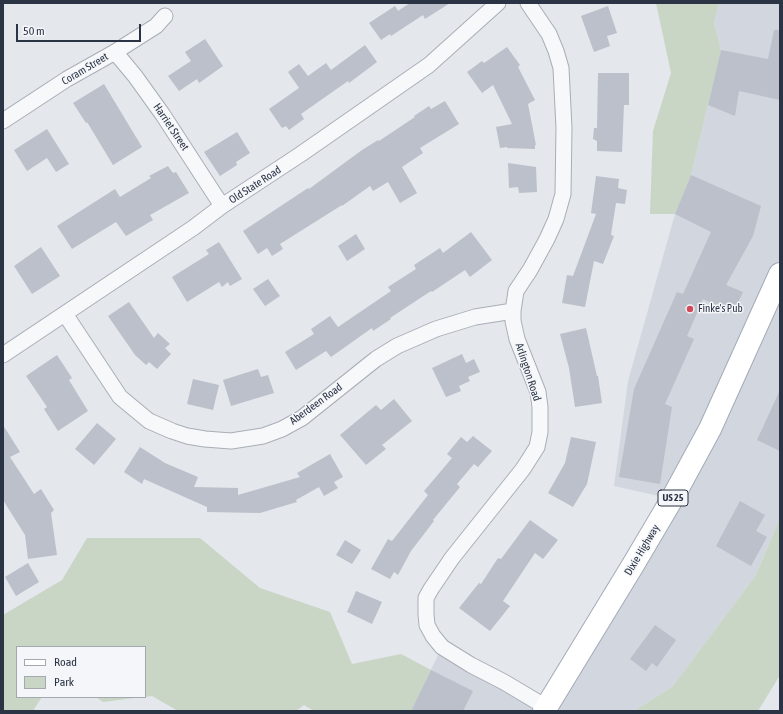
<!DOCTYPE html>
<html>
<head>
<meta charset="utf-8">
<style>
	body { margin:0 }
	#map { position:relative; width:783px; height:714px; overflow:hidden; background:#e4e7ec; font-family:"Asap Condensed",sans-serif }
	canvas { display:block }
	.frame { position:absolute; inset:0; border:4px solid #2b3445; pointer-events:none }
	.legend { position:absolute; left:16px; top:646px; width:130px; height:52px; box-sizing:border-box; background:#f4f6f9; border:1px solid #a4a8b1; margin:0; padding:5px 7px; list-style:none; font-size:12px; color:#2b3445 }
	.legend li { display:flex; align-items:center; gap:8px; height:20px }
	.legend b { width:20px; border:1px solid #a4a8b1 }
	.scale { position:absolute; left:16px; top:24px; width:125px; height:18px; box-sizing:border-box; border:2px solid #2b3445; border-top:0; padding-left:5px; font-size:12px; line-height:14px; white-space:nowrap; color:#2b3445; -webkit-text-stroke:3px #f4f6f9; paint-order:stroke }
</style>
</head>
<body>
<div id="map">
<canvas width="783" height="714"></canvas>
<div class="frame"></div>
<ul class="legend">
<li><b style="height:5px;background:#fff"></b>Road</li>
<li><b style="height:11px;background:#c9d6c5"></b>Park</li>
</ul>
<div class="scale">50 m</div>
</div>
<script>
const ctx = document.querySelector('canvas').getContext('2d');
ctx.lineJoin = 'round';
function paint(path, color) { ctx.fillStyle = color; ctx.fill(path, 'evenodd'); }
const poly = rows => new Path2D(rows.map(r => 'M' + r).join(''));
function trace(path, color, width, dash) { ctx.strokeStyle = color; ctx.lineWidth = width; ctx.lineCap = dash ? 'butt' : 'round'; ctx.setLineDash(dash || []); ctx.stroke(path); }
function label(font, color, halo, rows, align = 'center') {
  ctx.font = font + ' "Asap Condensed",sans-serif'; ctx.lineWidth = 3; ctx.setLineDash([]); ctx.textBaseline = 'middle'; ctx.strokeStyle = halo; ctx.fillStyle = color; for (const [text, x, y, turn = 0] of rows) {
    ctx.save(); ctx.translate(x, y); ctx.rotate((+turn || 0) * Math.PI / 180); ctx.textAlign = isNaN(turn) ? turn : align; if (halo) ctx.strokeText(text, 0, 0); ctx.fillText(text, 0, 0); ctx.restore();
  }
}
const built = poly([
	[719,3,780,3,780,518,756,575,672,687,634,711,411,711,442,647,546,707,672,499,614,486,628,381,675,214,691,175,721,50,714,23]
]);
const green = poly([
	[656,3,719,3,714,23,721,50,691,175,675,214,650,214,653,131,671,73],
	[780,518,780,675,758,711,634,711,672,687,756,575],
	[87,538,200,538,260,588,330,612,352,664,401,654,431,670,411,711,314,711,304,705,296,711,178,711,152,696,145,697,145,647,17,647,17,697,42,697,33,711,3,711,3,615,62,580],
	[96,697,142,697,103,702]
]);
const building = poly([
	[410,3,450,3,425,19,423,15,391,36,390,34,381,40,369,23,395,6,398,11],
	[608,6,617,33,607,36,610,46,594,52,581,16],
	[774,30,780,30,780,100,739,91,735,116,708,105,721,50,768,59],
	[205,39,223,66,199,83,197,79,179,91,168,76,191,61,185,52],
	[365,45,377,62,349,83,348,81,301,114,304,119,289,130,286,126,282,128,269,109,299,88,288,72,299,64,308,76,326,63,331,70],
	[507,47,520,65,518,67,535,100,528,104,536,145,535,145,535,149,507,148,507,147,500,148,496,127,512,124,493,85,482,93,467,72,482,61,484,63],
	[598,73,629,73,629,105,624,105,622,152,597,151,597,141,593,139,594,128,597,128],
	[104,84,142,147,113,165,87,122,86,123,73,103],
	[445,101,459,124,420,148,423,153,402,167,417,193,400,203,388,182,373,191,370,186,342,206,342,205,280,244,283,249,272,256,267,248,258,254,243,231,308,188,309,189,362,150,378,140,379,141,415,117,414,116,429,106,431,109],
	[47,129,69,164,56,172,47,158,27,171,14,150],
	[237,132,250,153,236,162,237,165,220,176,204,152],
	[508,163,536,167,537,192,519,193,518,187,509,188],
	[168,166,173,173,176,172,189,193,150,215,153,220,126,236,116,222,72,249,57,226,115,189,120,197,151,178,149,176],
	[691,175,761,206,753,236,726,285,743,292,733,313,703,299,687,336,694,339,665,404,672,407,660,484,619,477,634,389,677,292,683,294,711,232,675,214],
	[596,176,619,179,618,188,627,190,625,204,616,203,611,235,614,236,603,264,594,261,585,307,562,303,567,275,573,276,596,214,591,213],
	[471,232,492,260,470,277,465,270,432,292,431,291,390,318,391,319,373,331,372,328,331,357,326,351,296,370,285,352,314,334,311,329,330,316,338,327,391,291,388,287,416,269,414,265,440,248,443,253],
	[356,234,365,249,347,261,338,246],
	[219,242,242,279,230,286,228,282,222,287,219,282,187,302,172,277,209,254,206,250],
	[41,247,60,276,32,294,14,266],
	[268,279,280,296,265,306,253,289],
	[129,302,154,338,158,333,170,344,165,348,171,354,157,369,149,362,146,365,135,355,108,316],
	[586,328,597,376,598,376,602,403,575,407,569,368,560,334],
	[462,354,466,363,474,359,480,372,468,377,470,381,459,386,461,391,446,397,432,368],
	[57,355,72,378,69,380,88,411,58,431,44,409,47,407,26,376],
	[258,369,261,377,268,375,274,393,231,406,223,380],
	[193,379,219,385,213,410,187,404],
	[780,390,780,451,757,440],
	[394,399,412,421,382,445,386,449,366,465,340,435,376,405,381,410],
	[97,423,116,439,94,465,75,449],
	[3,425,20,452,10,457,34,494,41,489,54,510,51,513,57,555,28,559,25,535,3,500],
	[473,436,492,451,478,467,474,464,457,484,460,487,433,520,434,521,411,551,398,575,394,572,390,579,371,569,388,539,392,541,428,495,424,491,452,458,447,454,461,437,467,442],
	[571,437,596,442,587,484,573,507,548,493,565,463],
	[140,447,165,463,198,477,194,487,238,488,238,495,300,477,297,473,330,454,343,477,334,482,338,488,324,496,319,487,296,500,297,502,260,513,207,512,207,507,144,479,142,484,124,472],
	[740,501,765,515,756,531,767,537,751,566,716,546],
	[530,520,558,540,543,559,535,553,503,601,510,606,490,631,459,608,479,583,481,584,498,558,501,559],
	[345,540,361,550,352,564,336,555],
	[28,563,39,582,16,596,5,577],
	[356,591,382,602,372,624,347,612],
	[655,625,676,640,657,667,652,663,646,671,630,659],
	[431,670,473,691,463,711,411,711]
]);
const street = poly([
	[528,3,549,34,556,51,561,68,564,128,563,194,556,219,547,239,530,270,516,291,513,311,513,321,517,339,538,392,540,407,540,432,537,447,523,469,452,558,431,589,426,598,426,614,427,625,433,636,442,647,471,665,504,682,546,707],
	[115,52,135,76,163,115,222,206],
	[3,121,67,79,115,52,156,26,165,16],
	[65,314,120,397,149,421,172,431,187,436,205,439,231,441,263,436,282,429,302,418,376,359,397,346,436,329,475,317,513,311],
	[3,355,193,228,222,206,301,154,429,65,498,3]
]);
const primary = poly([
	[544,711,633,565,672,499,710,429,780,274]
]);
const markers = [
	[690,309,4,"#d1495b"]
];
const shields = [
	[673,498,30]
];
const shieldNames = [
	["US 25",673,498]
];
const streetNames = [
	["Coram Street",85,69,-31],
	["Harriet Street",171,127,56],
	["Old State Road",255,185,-33],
	["Arlington Road",528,372,72],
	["Aberdeen Road",316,404,-36],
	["Dixie Highway",642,550,-59]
];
const poiNames = [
	["Finke's Pub",698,309]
];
paint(built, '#d2d6de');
paint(green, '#c9d6c5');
paint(building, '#bbc0ca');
trace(street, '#a9aeb7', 17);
trace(primary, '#a3abb8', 24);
trace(street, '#f7f8fa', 15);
trace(primary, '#fff', 22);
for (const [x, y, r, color] of markers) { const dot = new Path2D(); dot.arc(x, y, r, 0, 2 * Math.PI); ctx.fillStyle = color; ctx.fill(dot); trace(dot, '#f4f6f9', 1.5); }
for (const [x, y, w] of shields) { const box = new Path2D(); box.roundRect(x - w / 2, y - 8, w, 16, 3); ctx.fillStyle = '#f4f6f9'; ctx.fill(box); trace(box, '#2b3445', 1); }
label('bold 10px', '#2b3445', null, shieldNames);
label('11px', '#2b3445', '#f4f6f9', streetNames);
label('11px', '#2b3445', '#f4f6f9', poiNames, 'left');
</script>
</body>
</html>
